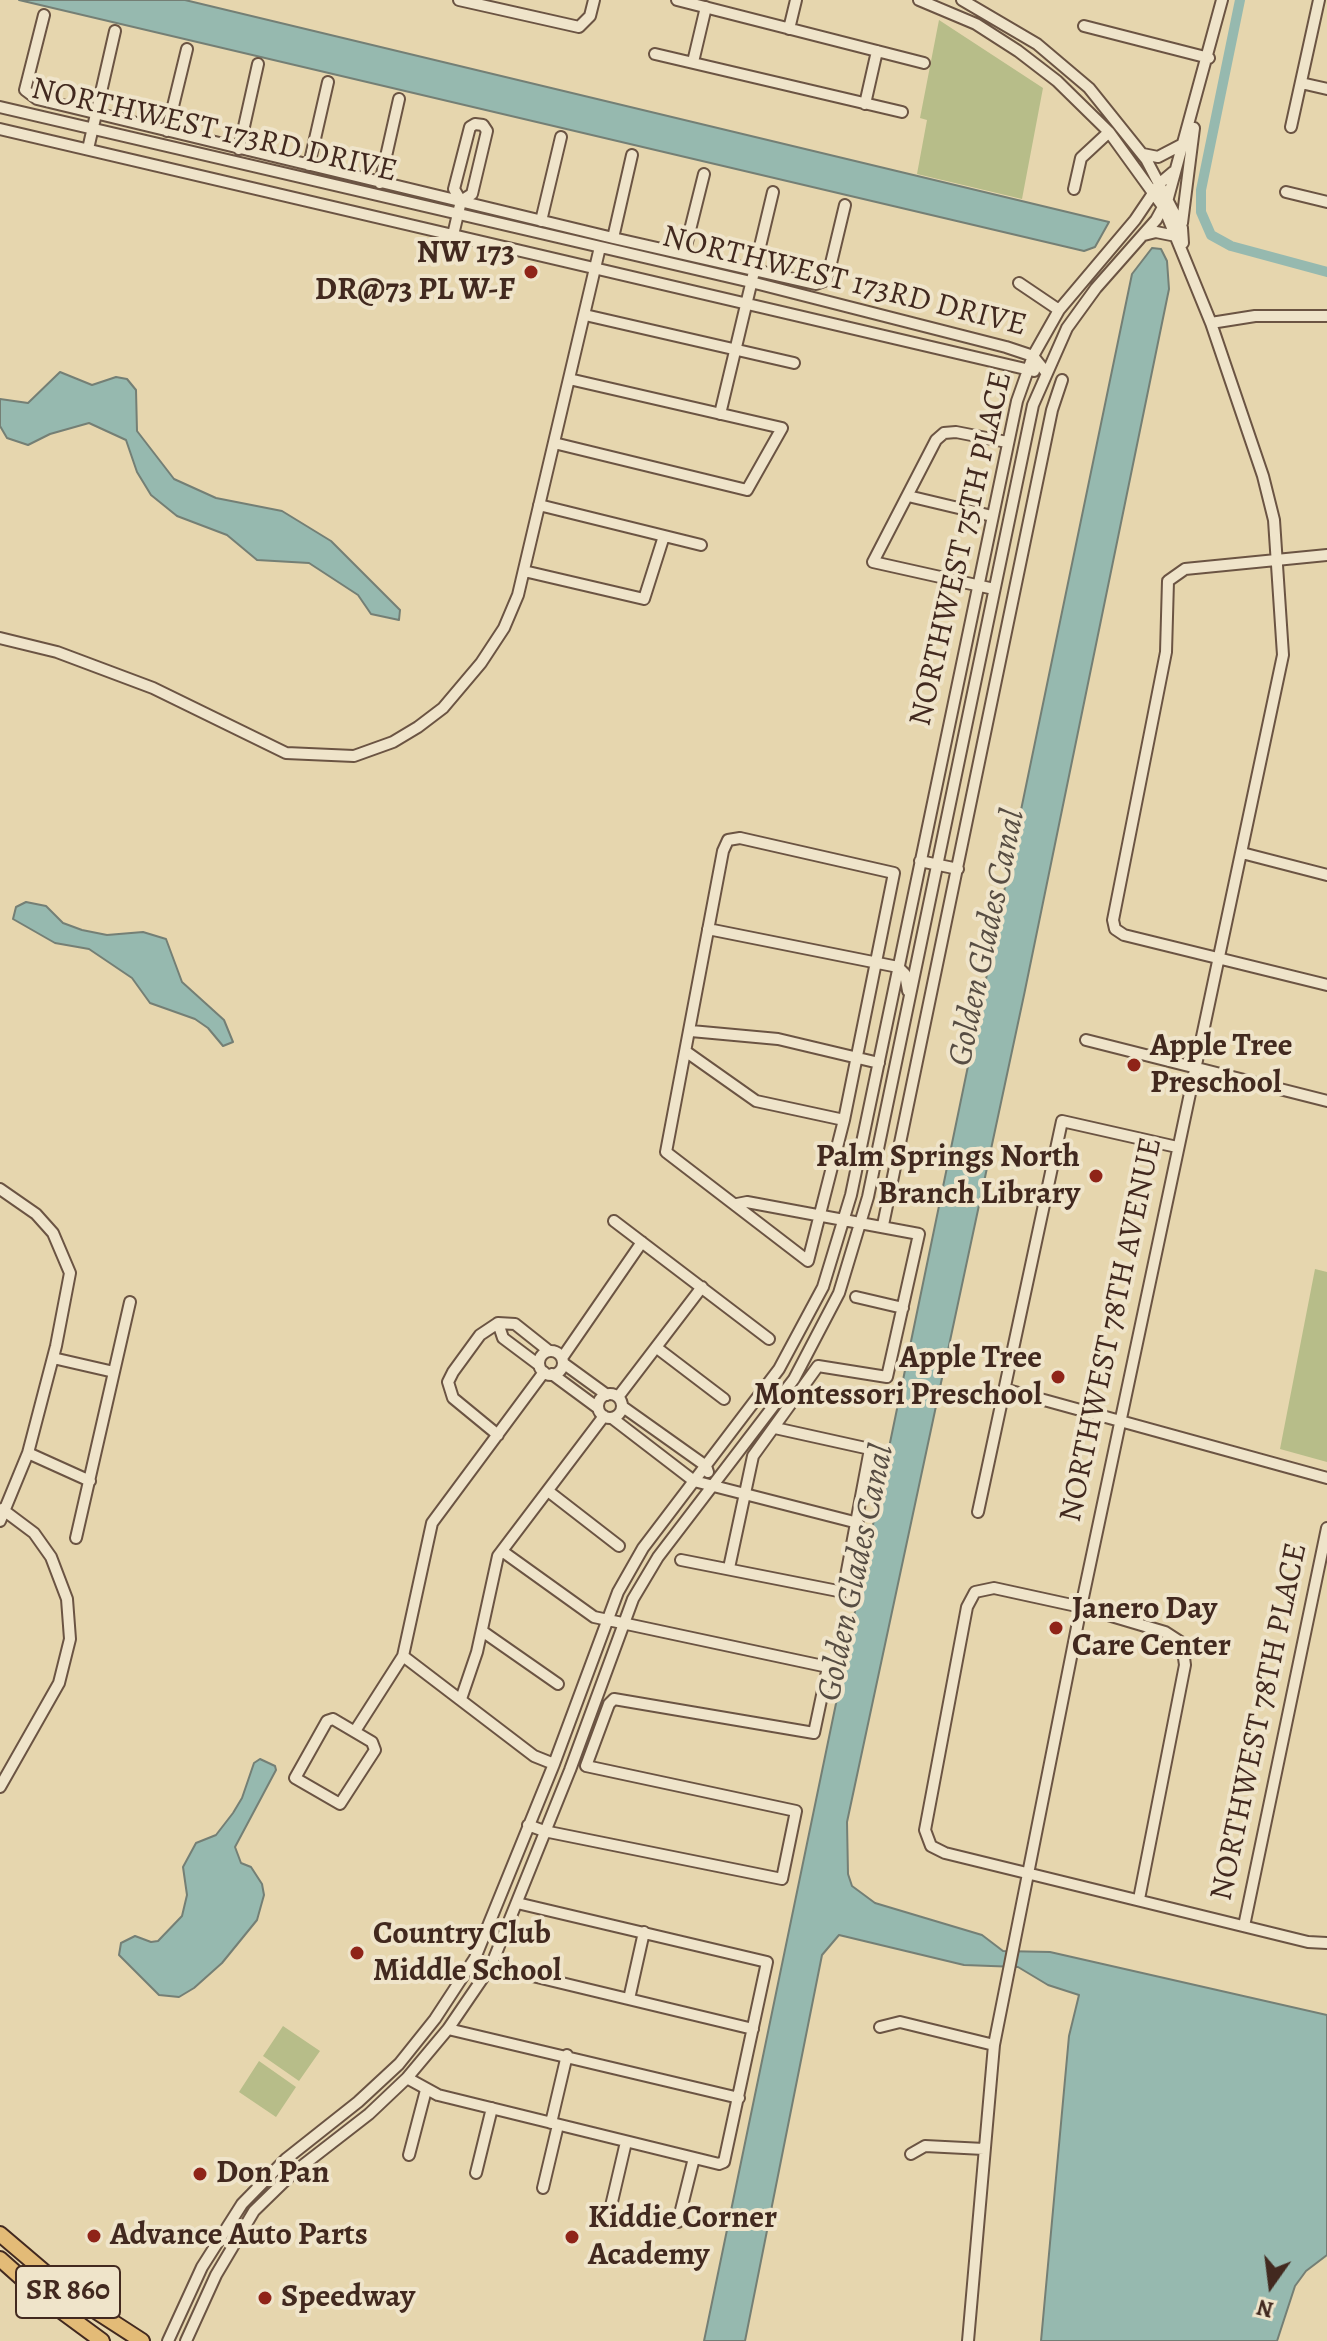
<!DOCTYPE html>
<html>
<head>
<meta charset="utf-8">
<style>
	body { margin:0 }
	#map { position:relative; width:1327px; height:2341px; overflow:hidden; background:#e6d6ae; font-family:Alegreya,serif }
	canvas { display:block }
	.north { position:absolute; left:1231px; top:2245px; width:80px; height:80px; -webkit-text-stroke:6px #efe4ca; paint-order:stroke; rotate:194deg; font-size:22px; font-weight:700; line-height:32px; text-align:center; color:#42291f }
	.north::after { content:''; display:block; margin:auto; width:28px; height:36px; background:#42291f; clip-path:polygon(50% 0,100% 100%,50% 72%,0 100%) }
</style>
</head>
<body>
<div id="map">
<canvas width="1327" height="2341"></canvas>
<div class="north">N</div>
</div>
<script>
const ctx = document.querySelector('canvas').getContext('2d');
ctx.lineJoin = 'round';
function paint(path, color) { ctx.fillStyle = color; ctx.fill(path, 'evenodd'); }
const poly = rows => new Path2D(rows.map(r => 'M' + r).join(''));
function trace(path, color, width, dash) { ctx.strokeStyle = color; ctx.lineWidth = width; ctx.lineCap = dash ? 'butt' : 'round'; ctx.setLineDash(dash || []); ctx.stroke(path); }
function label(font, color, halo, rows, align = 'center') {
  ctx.font = font + ' Alegreya,serif'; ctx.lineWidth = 8; ctx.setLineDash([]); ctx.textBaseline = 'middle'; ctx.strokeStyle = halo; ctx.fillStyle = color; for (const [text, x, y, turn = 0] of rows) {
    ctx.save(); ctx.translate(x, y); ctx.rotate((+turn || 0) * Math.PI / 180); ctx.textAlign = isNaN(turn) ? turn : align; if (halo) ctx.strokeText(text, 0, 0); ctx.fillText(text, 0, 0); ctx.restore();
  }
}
const green = poly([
	[939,20,1043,88,1022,199,917,174,927,120,920,118],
	[1315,1269,1327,1272,1327,1462,1280,1449],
	[283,2026,320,2051,299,2081,263,2056],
	[259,2061,296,2087,276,2117,239,2092]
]);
const water = poly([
	[19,0,185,0,1109,222,1095,247,1084,251,19,0],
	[1152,248,1161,249,1167,261,1169,289,1024,995,847,1822,848,1874,852,1886,875,1903,982,1935,1003,1951,1050,1952,1327,2015,1327,2255,1306,2271,1295,2286,1277,2341,1041,2341,1069,2036,1079,1995,1048,1985,1018,1967,964,1965,839,1935,822,1955,745,2341,704,2341,1132,274,1152,248],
	[60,372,92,385,116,377,127,379,136,390,137,431,174,479,216,498,282,511,331,541,400,610,399,620,371,614,358,595,309,563,257,560,227,535,177,516,151,495,137,472,126,440,89,423,50,434,28,445,7,438,0,426,0,399,28,403,60,372],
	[26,902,46,906,63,923,82,930,107,935,143,932,166,939,182,982,224,1020,233,1042,223,1046,208,1028,195,1019,150,1003,132,978,89,949,55,943,13,919,16,907,26,902],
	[260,1759,275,1766,276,1770,235,1847,241,1863,251,1867,262,1884,264,1895,257,1920,222,1963,194,1988,179,1997,159,1995,119,1955,121,1943,135,1936,151,1942,158,1941,182,1916,187,1895,183,1867,196,1843,216,1835,233,1813,242,1798,254,1763,260,1759]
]);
const canal = poly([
	[1240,0,1201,190,1201,212,1211,235,1231,246,1327,272]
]);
const minor = poly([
	[459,0,579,27,590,16,594,0],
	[677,0,924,63],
	[919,0,976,24,1018,51,1057,81,1109,132,1164,208,1211,323,1263,476,1274,520,1283,655,1081,1607,994,2045,968,2341],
	[962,0,1037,44,1089,88,1146,159,1182,228,1183,243],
	[44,15,25,90,37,99,613,238,816,284,827,280,845,205],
	[1084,26,1209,58],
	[789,29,796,0],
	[655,54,902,112],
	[693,62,706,7],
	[1301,83,1327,89],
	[865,104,877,51],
	[0,107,751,282,1006,347,1033,356,1045,371],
	[1291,127,1319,0],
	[0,129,1034,371],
	[167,131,187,49],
	[88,149,115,31],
	[239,149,258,64],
	[1143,154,1158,157,1183,144],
	[309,165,328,82],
	[380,183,399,99],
	[1074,189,1081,158,1109,132],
	[1286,192,1327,202],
	[541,221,561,137],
	[1182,223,1194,128],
	[453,235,461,201,472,194,487,131,483,125,475,124,470,127,454,189,461,201],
	[1144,235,1156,232,1176,236],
	[613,238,632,155],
	[684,254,704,174],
	[1019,283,1059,310],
	[585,315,794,363],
	[1211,323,1255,316,1327,316],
	[720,414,773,192],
	[554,443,747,490,782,428,569,379],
	[908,496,992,516],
	[539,505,701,545],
	[1327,555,1185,569,1168,581,1166,652,1113,920,1115,929,1124,935,1327,985],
	[524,571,644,599,664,536],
	[994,589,873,562,936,440,944,433,956,432,1007,442],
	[0,638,57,652,153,688,286,753,354,756,393,742,418,727,443,708,481,663,504,628,518,595,600,247],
	[740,838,894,873,844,1120,808,1261,666,1152,723,851,728,840,740,838],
	[1242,853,1327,875],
	[920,861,958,869],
	[708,929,898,967,905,974,908,991],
	[691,1031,778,1039,879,1063],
	[1086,1040,1327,1101],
	[688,1053,756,1101,844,1120],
	[0,1189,36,1214,53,1233,70,1273,56,1346,28,1453,0,1521],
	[614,1221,769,1339],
	[883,1225,1052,410,1062,380],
	[856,1297,903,1308],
	[498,1323,503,1338,539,1365],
	[657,1348,724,1399],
	'539 1363a12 12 0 1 1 24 0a12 12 0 1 1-24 0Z',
	[53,1358,114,1372],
	[562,1358,642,1242],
	[563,1363,607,1395],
	[552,1374,598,1408],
	[1004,1389,1327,1478],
	'598 1406a12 12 0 1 1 24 0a12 12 0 1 1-24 0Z',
	[618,1397,702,1287],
	[623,1407,706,1466,708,1472],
	[612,1418,694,1481,858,1523],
	[498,1435,453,1398,448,1382,453,1372,480,1335,498,1323,515,1324,549,1351],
	[28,1453,90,1481],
	[548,1491,619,1546],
	[978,1512,1062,1121,1177,1147],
	[76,1538,130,1302],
	[502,1551,594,1617,828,1667,814,1733,614,1699,609,1704,586,1766,796,1811,782,1879,544,1831,528,1825],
	[681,1560,843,1592,870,1449,775,1428],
	[729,1568,753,1456,818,1366,887,1377,919,1234,747,1202,737,1204],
	[482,1631,558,1684],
	[403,1656,534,1756,554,1764],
	[461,1699,477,1652,498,1556,604,1416],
	[333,1719,372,1742,375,1750,340,1804,295,1778,327,1721,333,1719],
	[355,1731,403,1656,432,1523,544,1372],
	[0,1787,59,1683,70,1639,67,1599,51,1557,34,1533,2,1509],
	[1139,1899,1185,1665,1182,1643,1165,1632,1081,1607,994,1588,975,1592,967,1607,925,1830,931,1846,945,1853,1308,1942,1327,1943],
	[1244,1926,1327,1528],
	[475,1958,491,1966,753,2029],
	[629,1999,644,1932],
	[880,2027,900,2022,994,2045],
	[448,2029,739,2098],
	[407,2078,438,2095,719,2164,724,2162,767,1962,517,1903],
	[551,2123,567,2055],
	[911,2154,925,2146,984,2149],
	[409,2155,426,2090],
	[476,2173,492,2108],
	[543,2188,558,2125],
	[611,2206,626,2142],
	[678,2222,694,2158],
	[168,2341,202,2267,242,2204,286,2159,358,2102,399,2064,435,2019,475,1958,554,1764,618,1592,643,1548,779,1369,823,1287,851,1195,1017,401,1033,356,1059,310,1135,220,1160,183,1173,172],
	[186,2341,216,2275,254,2211,293,2173,369,2114,407,2078,448,2029,491,1966,570,1770,633,1599,658,1557,794,1379,839,1293,868,1197,1033,405,1067,328,1096,288,1156,220,1168,198,1222,0]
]);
const major = poly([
	[0,2234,74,2297,142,2341],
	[0,2259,45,2299,102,2341]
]);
const markers = [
	[531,272,8,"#8f2418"],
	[1134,1065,8,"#8f2418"],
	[1096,1176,8,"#8f2418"],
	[1058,1377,8,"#8f2418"],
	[1056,1628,8,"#8f2418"],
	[357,1953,8,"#8f2418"],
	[200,2174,8,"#8f2418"],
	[94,2236,8,"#8f2418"],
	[572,2237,8,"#8f2418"],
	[265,2298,8,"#8f2418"]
];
const shields = [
	[68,2292,104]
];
const shieldNames = [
	["SR 860",68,2292]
];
const streetNames = [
	["NORTHWEST 173RD DRIVE",214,131,13],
	["NORTHWEST 173RD DRIVE",844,282,14],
	["NORTHWEST 75TH PLACE",962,549,-77],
	["NORTHWEST 78TH AVENUE",1112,1330,-78],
	["NORTHWEST 78TH PLACE",1260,1722,-78]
];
const poiNames = [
	["NW 173",515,254,"right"],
	["DR@73 PL W-F",515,291,"right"],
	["Apple Tree",1150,1047],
	["Preschool",1150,1084],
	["Palm Springs North",1080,1158,"right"],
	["Branch Library",1080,1195,"right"],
	["Apple Tree",1042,1359,"right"],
	["Montessori Preschool",1042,1396,"right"],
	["Janero Day",1072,1610],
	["Care Center",1072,1647],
	["Country Club",373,1935],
	["Middle School",373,1972],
	["Don Pan",216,2174],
	["Kiddie Corner",588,2219],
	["Academy",588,2256],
	["Advance Auto Parts",110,2236],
	["Speedway",281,2298]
];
const waterNames = [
	["Golden Glades Canal",988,938,-78],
	["Golden Glades Canal",857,1573,-78]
];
paint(green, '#b7bd89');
paint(water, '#96b9af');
trace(water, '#747f75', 2);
trace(canal, '#96b9af', 10);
trace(minor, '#6b5443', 14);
trace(major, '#42291f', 18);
trace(minor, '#efe4ca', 10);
trace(major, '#e3bb77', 14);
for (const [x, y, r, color] of markers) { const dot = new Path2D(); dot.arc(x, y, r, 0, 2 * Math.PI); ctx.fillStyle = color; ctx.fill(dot); trace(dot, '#efe4ca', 3); }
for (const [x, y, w] of shields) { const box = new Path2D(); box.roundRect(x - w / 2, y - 26, w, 52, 6); ctx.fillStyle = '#efe4ca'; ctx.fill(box); trace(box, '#42291f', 2); }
label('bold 30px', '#42291f', null, shieldNames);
label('32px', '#42291f', '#efe4ca', streetNames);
label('bold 32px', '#42291f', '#efe4ca', poiNames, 'left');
label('italic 34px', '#574d43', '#efe4ca', waterNames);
</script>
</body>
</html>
